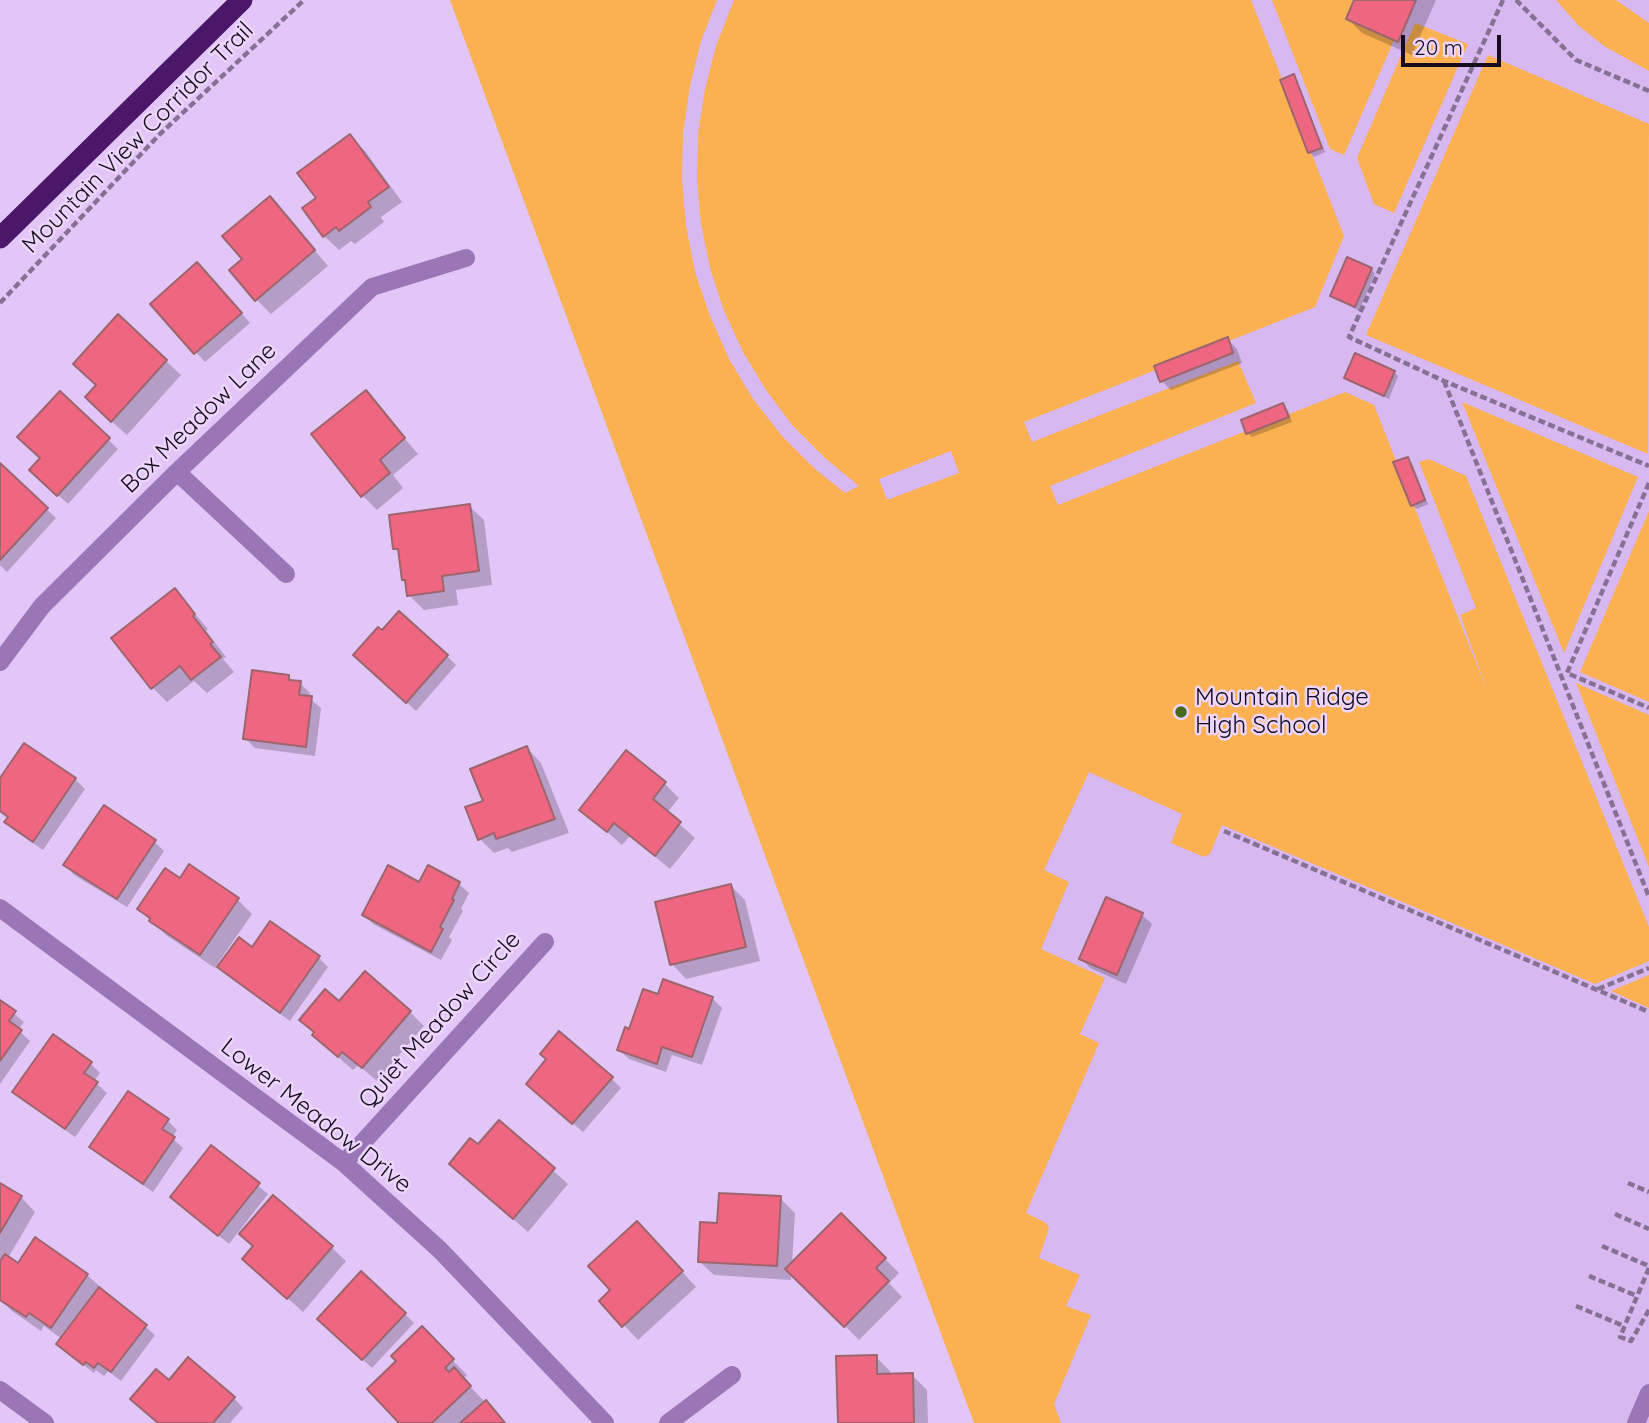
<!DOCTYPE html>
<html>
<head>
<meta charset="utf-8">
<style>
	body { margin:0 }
	#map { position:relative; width:1649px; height:1423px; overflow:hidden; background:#e2c6f8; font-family:Quicksand,sans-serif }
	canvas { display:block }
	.scale { position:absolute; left:1401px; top:35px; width:100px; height:32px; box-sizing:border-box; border:4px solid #160c1d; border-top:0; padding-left:9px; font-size:21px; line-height:24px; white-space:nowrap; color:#160c1d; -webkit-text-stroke:5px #ecd6fe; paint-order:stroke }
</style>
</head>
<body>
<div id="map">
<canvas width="1649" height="1423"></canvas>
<div class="scale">20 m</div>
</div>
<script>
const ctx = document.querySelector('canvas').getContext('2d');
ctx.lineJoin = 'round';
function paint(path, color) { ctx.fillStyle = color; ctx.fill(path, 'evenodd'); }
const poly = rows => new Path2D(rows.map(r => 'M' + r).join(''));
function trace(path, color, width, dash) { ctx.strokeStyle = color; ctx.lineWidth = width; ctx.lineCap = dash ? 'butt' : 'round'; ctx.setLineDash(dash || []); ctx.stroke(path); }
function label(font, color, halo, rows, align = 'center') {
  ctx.font = font + ' Quicksand,sans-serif'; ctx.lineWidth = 5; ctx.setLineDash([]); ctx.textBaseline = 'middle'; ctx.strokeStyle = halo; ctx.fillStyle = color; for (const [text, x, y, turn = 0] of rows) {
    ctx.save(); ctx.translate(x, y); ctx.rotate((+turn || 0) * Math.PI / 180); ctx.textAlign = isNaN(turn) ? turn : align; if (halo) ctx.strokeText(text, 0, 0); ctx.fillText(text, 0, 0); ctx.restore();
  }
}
const built = poly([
	[450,0,1649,0,1649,1423,974,1423]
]);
const green = poly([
	[450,0,717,0,701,41,690,86,683,133,682,179,686,226,695,272,710,316,729,359,753,399,782,436,815,469,845,493,859,486,825,458,793,426,766,390,743,352,724,311,710,268,701,224,697,179,698,134,705,89,716,46,734,0,1251,0,1344,236,1315,307,1024,422,1032,442,1238,361,1256,403,1050,486,1058,505,1345,392,1374,405,1488,693,1460,615,1476,608,1419,462,1429,459,1466,476,1649,927,1649,961,1595,984,1222,825,1210,854,1204,857,1171,843,1182,814,1089,772,1044,870,1069,882,1041,949,1105,978,1080,1034,1099,1043,1026,1213,1046,1223,1049,1228,1039,1258,1080,1275,1066,1306,1091,1315,1054,1404,1061,1423,974,1423],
	[951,451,959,473,887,500,879,479],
	[1272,0,1353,0,1346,19,1394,40,1344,155,1330,149],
	[1556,0,1616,0,1649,23,1649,71,1604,46,1579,26],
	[1415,23,1468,44,1394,213,1374,204,1357,158],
	[1488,55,1649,124,1648,454,1366,335],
	[1462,402,1638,477,1564,653],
	[1649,511,1649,702,1580,672],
	[1576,683,1649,715,1649,867],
	[1649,975,1649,1008,1611,991]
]);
const shadow = poly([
	[1356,0,1436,0,1412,55,1362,33,1348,19],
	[1293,76,1297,81,1325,152,1314,157,1310,152],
	[350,136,365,151,402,202,381,217,384,222,355,244,351,241,339,250,324,236,318,198],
	[270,198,328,266,271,314,256,299,245,259],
	[1371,269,1375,273,1359,311,1332,296],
	[206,274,250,323,205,362,152,304],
	[1227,339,1237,349,1242,363,1171,390,1162,381],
	[166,361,181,375,127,435,101,412,97,386],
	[1394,372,1398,376,1389,399,1351,382,1346,378],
	[365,392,418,454,393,475,403,488,377,510,362,495],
	[60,394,118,449,68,504,41,479,42,458],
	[1283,405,1287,409,1292,422,1252,437,1248,433],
	[1407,459,1412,463,1428,504,1417,509,1412,505],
	[0,466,56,518,7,572,0,565],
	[469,506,484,520,492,585,456,590,458,605,424,610,409,595,407,583,404,580,400,554,395,548],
	[175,591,208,629,206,631,226,657,223,659,234,672,207,693,194,681,167,702,153,688,114,638],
	[447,656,456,665,416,711,364,664],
	[289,677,294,682,300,683,310,693,309,698,321,708,315,756,255,748,245,738],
	[24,745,75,779,85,789,43,850,15,831,6,822,9,818,0,812,0,781],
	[527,748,541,763,569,833,512,852,508,848,494,853,480,839,485,802],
	[665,784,679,798,667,813,695,838,670,869,630,836,622,845,581,809],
	[104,807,155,842,164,851,127,907,74,875,65,865],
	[180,880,237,899,252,914,218,963,221,965,252,949,271,923,319,958,328,967,290,1021,229,977,217,965,215,968,166,935,139,909],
	[420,884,459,884,469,893,461,909,463,911,449,937,452,940,441,960,373,924,364,914],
	[731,886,745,900,760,961,686,979,672,964],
	[1142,915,1152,924,1126,984,1090,968,1081,958],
	[659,997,712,998,722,1008,702,1065,672,1055,666,1072,629,1059,619,1050,630,1031],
	[0,1002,24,1022,18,1030,30,1041,0,1084],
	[340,1003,410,1012,424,1026,377,1081,358,1065,353,1070,329,1049],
	[91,1064,100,1073,94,1081,107,1093,75,1137,24,1101,15,1091],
	[612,1079,621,1088,583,1132,537,1093],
	[168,1121,177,1130,172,1138,183,1148,153,1192,101,1156,91,1147],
	[499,1122,568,1184,528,1232,466,1178,478,1147],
	[211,1147,268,1194,229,1244,172,1197],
	[0,1185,21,1197,35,1212,8,1258,18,1265,87,1275,155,1335,121,1381,108,1371,104,1376,96,1370,94,1373,68,1353,62,1339,44,1326,41,1331,12,1311,0,1299],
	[780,1198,795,1213,792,1265,841,1215,899,1273,889,1283,902,1297,859,1340,791,1272,791,1280,714,1275,699,1261,719,1225],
	[651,1237,696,1287,638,1340,601,1301,613,1290],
	[331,1247,346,1261,303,1312,244,1259],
	[405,1314,414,1323,372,1368,328,1328],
	[422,1329,467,1375,463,1379,505,1423,401,1423,399,1361],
	[876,1357,890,1371,890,1376,912,1375,927,1390,928,1423,840,1423],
	[234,1398,243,1408,230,1423,159,1423]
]);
const building = poly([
	[1354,0,1416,0,1398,42,1346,19,1354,0],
	[1294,74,1322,148,1308,153,1280,80,1294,74],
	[350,134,389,187,368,202,371,207,339,231,336,227,323,237,302,208,316,198,297,173,350,134],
	[270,196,315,250,255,301,229,270,242,259,222,236,270,196],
	[1347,257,1372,268,1355,307,1330,296,1347,257],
	[197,262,242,313,194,354,150,304,197,262],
	[118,314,167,360,111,422,85,397,96,385,73,364,118,314],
	[1228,337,1233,353,1160,382,1154,366,1228,337],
	[1355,353,1395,371,1384,396,1344,378,1355,353],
	[366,390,405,438,380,460,390,473,361,497,311,434,366,390],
	[60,391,110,438,57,496,29,470,40,458,17,437,60,391],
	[1283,403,1289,417,1246,434,1241,420,1283,403],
	[1408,457,1425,500,1411,506,1393,462,1408,457],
	[0,463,48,508,0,560,0,463],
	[470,504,479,571,442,576,444,591,407,596,405,580,402,580,398,549,393,549,389,515,470,504],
	[175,588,195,614,193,616,213,642,210,644,221,657,191,680,180,666,151,689,111,638,175,588],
	[399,611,448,655,406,703,353,655,378,627,382,630,399,611],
	[252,670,289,675,289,680,301,681,299,695,312,696,306,747,243,739,252,670],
	[24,743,76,778,33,842,4,822,8,817,0,811,0,778,24,743],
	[527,746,555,819,496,839,494,833,478,840,465,807,483,801,470,769,527,746],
	[626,750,666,782,653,799,681,822,655,856,614,823,607,832,579,810,626,750],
	[104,805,156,840,117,899,63,865,104,805],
	[189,864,239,898,200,955,149,921,150,918,137,909,165,868,180,878,189,864],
	[388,865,419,882,428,865,460,882,452,899,454,900,440,927,443,929,431,952,362,915,388,865],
	[731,884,746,947,670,965,655,902,731,884],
	[1106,897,1143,913,1117,975,1079,959,1106,897],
	[270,921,320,956,280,1013,217,967,239,937,252,947,270,921],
	[365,971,411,1011,362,1068,342,1052,338,1057,312,1035,314,1032,299,1020,325,989,339,1001,365,971],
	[663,979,713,997,692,1057,662,1047,657,1064,617,1050,625,1027,629,1029,643,989,658,994,663,979],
	[0,1000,16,1011,9,1021,22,1030,0,1061,0,1000],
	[559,1031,613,1077,572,1124,526,1084,546,1059,540,1054,559,1031],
	[53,1034,92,1062,84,1073,98,1082,65,1129,12,1092,53,1034],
	[128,1091,169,1119,162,1129,175,1137,143,1184,89,1147,128,1091],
	[499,1120,555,1168,513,1219,449,1164,470,1138,478,1144,499,1120],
	[211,1145,260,1183,218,1236,170,1197,211,1145],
	[0,1183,22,1196,0,1233,0,1183],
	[719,1193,781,1196,777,1266,698,1262,700,1222,717,1223,719,1193],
	[273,1195,333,1246,287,1299,242,1259,253,1246,239,1234,273,1195],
	[841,1213,886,1258,876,1268,889,1281,844,1327,785,1269,841,1213],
	[637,1221,683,1271,622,1327,599,1301,610,1290,588,1266,637,1221],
	[35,1237,88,1274,51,1328,29,1313,26,1317,0,1300,0,1261,5,1254,18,1263,35,1237],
	[361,1271,406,1313,362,1360,317,1319,361,1271],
	[99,1287,147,1325,111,1372,98,1363,94,1368,86,1362,83,1365,56,1344,99,1287],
	[422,1326,454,1359,445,1368,449,1372,454,1367,471,1386,432,1423,399,1423,367,1389,396,1361,391,1356,422,1326],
	[877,1355,877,1374,913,1373,914,1423,838,1423,836,1356,877,1355],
	[188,1357,235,1397,213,1423,158,1423,130,1399,156,1369,169,1380,188,1357],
	[486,1400,505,1423,460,1423,486,1400]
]);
const path = poly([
	[1503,0,1349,337,1444,381,1649,466],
	[1516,0,1576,60,1649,91],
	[0,303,160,134,304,0],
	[1444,381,1649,897],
	[1649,483,1567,673,1649,708],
	[1224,831,1649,1012],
	[1598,989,1649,968],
	[1628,1183,1649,1192],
	[1615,1214,1649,1229],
	[1602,1246,1649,1266],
	[1649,1268,1620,1337,1631,1341,1649,1310],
	[1589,1276,1637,1296],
	[1576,1306,1624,1326]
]);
const lane = poly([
	[1636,1423,1649,1393]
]);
const street = poly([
	[177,472,286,574],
	[0,662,42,606,177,472,372,287,466,258],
	[0,908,344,1163,440,1250,605,1423],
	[344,1163,545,942],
	[0,1390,45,1423],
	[668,1423,732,1375]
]);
const highway = poly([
	[0,238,242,0]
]);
const markers = [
	[1181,712,7,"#48681e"]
];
const streetNames = [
	["Mountain View Corridor Trail",138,138,-45],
	["Box Meadow Lane",199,418,-44],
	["Quiet Meadow Circle",440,1020,-48],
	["Lower Meadow Drive",316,1116,38]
];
const poiNames = [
	["Mountain Ridge",1195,698],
	["High School",1195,726]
];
paint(built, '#d8b8f0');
paint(green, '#fbb152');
paint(shadow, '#0003');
paint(building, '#ee6682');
trace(building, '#9d656d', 2);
trace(path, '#857194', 4.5, [7, 3.5]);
trace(lane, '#9b76b6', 18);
trace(street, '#9b76b6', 18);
trace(highway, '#4b1769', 21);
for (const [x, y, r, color] of markers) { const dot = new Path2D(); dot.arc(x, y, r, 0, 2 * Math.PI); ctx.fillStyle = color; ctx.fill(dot); trace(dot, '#ecd6fe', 2.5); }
label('24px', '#160c1d', '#ecd6fe', streetNames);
label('24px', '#160c1d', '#ecd6fe', poiNames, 'left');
</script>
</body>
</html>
